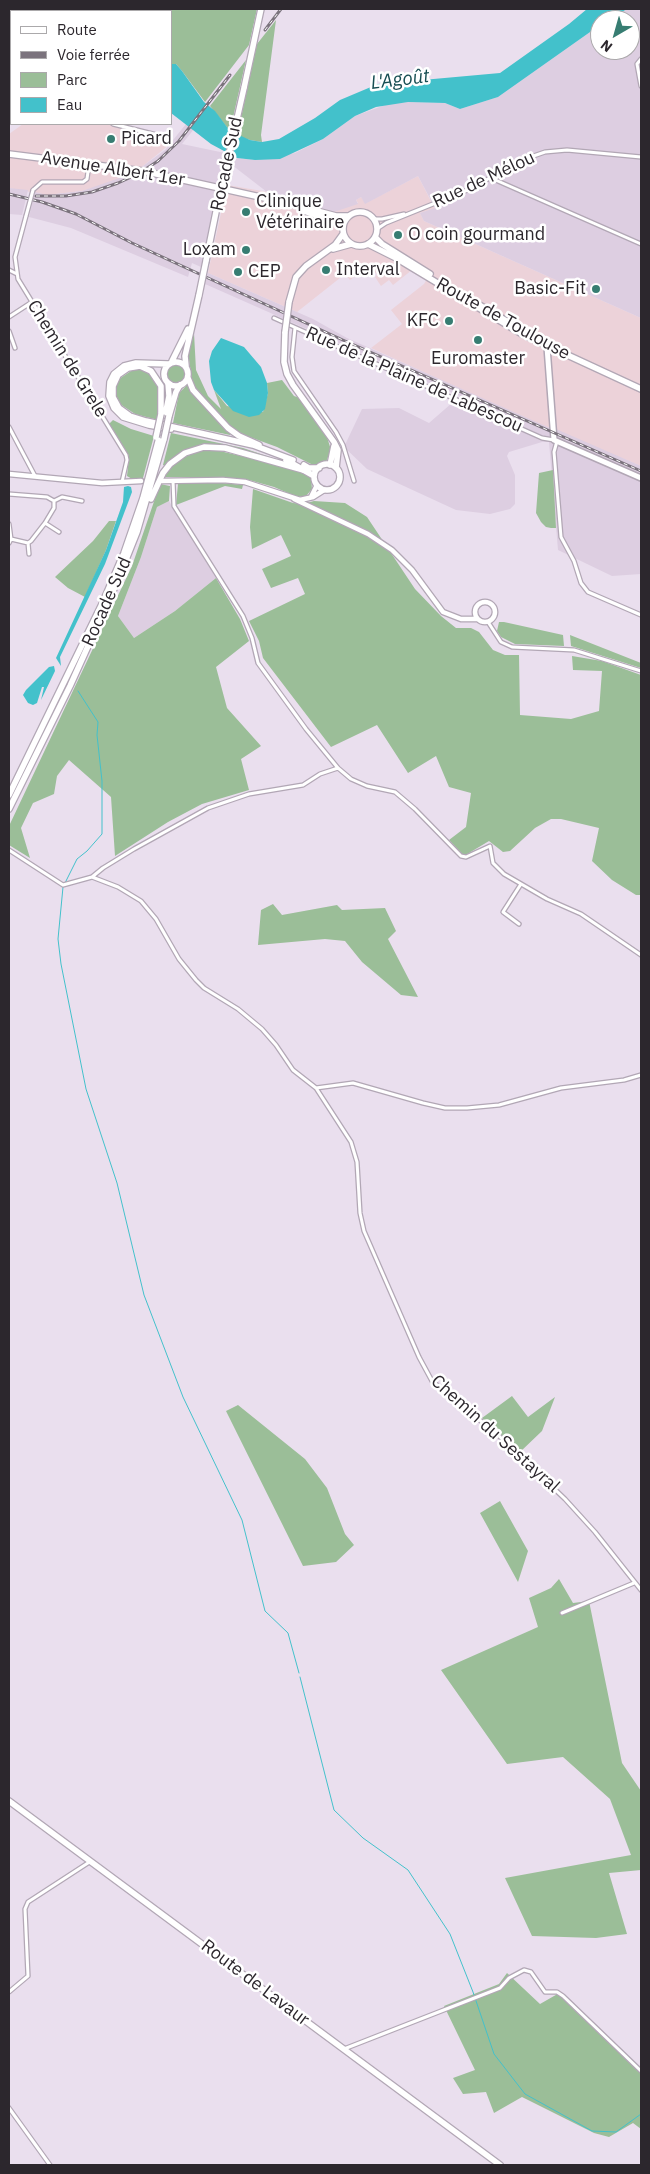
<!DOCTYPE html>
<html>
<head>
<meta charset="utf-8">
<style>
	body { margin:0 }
	#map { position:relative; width:650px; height:2174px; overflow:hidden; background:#eadfee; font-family:"IBM Plex Sans",sans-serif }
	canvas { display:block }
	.frame { position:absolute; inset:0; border:10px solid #2c272d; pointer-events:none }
	.legend { position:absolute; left:10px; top:10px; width:162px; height:115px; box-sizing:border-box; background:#fff; border:1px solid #aba9ab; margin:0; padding:6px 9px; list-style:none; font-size:15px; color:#2c272d }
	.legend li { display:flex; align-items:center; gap:10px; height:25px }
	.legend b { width:25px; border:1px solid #aba9ab }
	.north { position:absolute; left:590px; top:10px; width:50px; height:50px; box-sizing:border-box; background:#fff; border:1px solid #aba9ab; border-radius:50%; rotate:218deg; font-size:14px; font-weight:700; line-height:20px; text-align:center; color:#2c272d }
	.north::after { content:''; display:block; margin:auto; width:18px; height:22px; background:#377d72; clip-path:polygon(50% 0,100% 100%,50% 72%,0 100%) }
</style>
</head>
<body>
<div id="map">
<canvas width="650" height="2174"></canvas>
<div class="frame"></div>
<ul class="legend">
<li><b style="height:6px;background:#fff"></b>Route</li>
<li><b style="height:6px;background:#7b737d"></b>Voie ferrée</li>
<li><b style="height:14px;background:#9bbe98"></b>Parc</li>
<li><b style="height:14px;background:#43c1cb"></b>Eau</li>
</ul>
<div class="north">N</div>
</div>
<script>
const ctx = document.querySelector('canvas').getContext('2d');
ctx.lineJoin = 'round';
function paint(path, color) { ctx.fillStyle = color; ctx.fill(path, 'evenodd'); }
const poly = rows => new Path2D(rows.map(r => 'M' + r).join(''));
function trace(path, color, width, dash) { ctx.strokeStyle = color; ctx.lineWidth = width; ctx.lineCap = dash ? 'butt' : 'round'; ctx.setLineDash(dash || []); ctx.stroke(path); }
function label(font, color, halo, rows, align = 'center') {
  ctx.font = font + ' "IBM Plex Sans",sans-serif'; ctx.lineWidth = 5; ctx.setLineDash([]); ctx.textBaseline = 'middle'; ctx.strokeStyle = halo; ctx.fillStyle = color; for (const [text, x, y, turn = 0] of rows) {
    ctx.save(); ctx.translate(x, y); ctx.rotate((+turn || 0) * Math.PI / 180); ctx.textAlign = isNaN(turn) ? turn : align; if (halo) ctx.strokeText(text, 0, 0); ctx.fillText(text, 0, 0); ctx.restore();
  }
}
const commercial = poly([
	[23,124,110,124,174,141,143,166,113,182,82,191,47,195,9,188,9,134],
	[418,176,435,209,420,213,424,221,641,318,641,466,518,415,371,348,402,324,391,310,424,284,427,279,412,270,393,285,389,280,381,286,375,277,377,275,370,265,350,280,345,274,297,312,208,273,227,185,303,198,358,203,356,200,361,197,366,203]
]);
const built = poly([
	[627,9,641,9,641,318,424,221,420,213,435,208,418,176,365,204,361,197,356,200,358,204,334,212,306,204,302,198,297,201,267,192,232,165,237,158,255,160,295,153,323,139,355,116,388,104,408,102,445,103,460,109,498,97,600,25,600,50,630,50,630,20,608,20],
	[186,124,194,129,182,144,225,153,203,260,201,267,192,263,188,277,71,228,29,217,35,192,47,195,82,191,128,175,134,179,152,169,143,166,165,150],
	[9,188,28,190,22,215,9,214],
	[208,273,313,319,347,338,550,428,550,434,556,438,556,429,641,466,641,574,612,576,558,550,549,442,542,442,509,452,507,456,515,475,515,504,510,509,490,514,456,510,367,469,344,447,362,409,399,408,429,423,460,396,438,387,205,284],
	[169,501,216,578,175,611,134,638,118,616,141,557,157,507]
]);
const green = poly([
	[94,9,257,9,249,45,205,102,182,71,176,64,171,64,171,11,96,11],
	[276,20,261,135,262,142,250,140,237,136,257,44],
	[246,60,230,131,210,106],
	[194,333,196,370,208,396,221,409,214,390,227,406,263,412,268,393,267,383,282,380,294,396,300,398,327,437,331,450,326,462,313,465,277,447,236,432,228,424,193,388,188,352],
	'166 373a10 10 0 1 1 20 0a10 10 0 1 1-20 0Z',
	[134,369,146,371,153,376,158,385,160,396,158,420,135,414,120,404,116,395,116,386,119,379],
	[187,385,231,433,230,435,173,423,179,393],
	[113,420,131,429,154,436,143,478,132,479,127,476,129,456,109,424],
	[171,433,243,448,273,458,210,444,191,448,165,466,163,465],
	[211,449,293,468,311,477,312,489,306,496,297,497,274,487,249,480,221,477,163,477,169,468,185,457,198,451],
	[553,470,556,528,551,528,546,527,541,522,536,513,539,473],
	[212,482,243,485,242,489,225,486,176,505,178,484],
	[160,484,170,486,169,501,157,507,141,557,118,616,134,638,175,611,216,578,240,619,249,641,216,667,227,708,261,746,241,759,249,790,202,804,168,822,115,856,111,797,69,760,57,776,54,794,33,803,21,828,30,858,9,845,9,826,132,566],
	[253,489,293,503,303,504,314,501,345,503,367,517,415,589,441,616,456,628,471,628,479,632,493,650,505,655,519,655,520,715,571,719,599,711,602,671,573,670,572,656,602,661,641,675,641,895,636,895,612,880,592,861,599,828,561,819,551,819,535,828,510,851,503,852,489,841,464,856,449,840,466,827,471,793,449,787,436,756,408,773,377,725,331,747,263,658,259,641,249,621,305,594,298,578,271,588,262,569,291,556,281,535,252,549,250,527],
	[109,521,116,521,106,550,85,597,68,588,55,577,93,541],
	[499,622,504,622,563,635,564,646,515,644,501,637,497,631],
	[570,635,641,663,641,668,571,646],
	[273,904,282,915,337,905,342,910,385,908,396,931,388,939,418,997,401,995,362,962,345,941,325,939,258,945,261,910],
	[512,1396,528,1417,555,1397,542,1431,519,1453,482,1418],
	[238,1405,305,1459,327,1488,345,1534,354,1545,336,1562,303,1566,226,1411],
	[500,1501,528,1551,518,1582,480,1513],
	[559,1579,573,1603,589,1601,622,1763,641,1791,641,1870,609,1873,627,1934,596,1938,532,1936,505,1878,631,1855,610,1799,563,1757,507,1764,441,1670,538,1627,529,1598,551,1588],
	[507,1973,540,2004,561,1992,641,2068,641,2129,633,2123,609,2137,594,2133,522,2097,494,2113,486,2092,463,2094,453,2078,475,2070,444,2006,499,1984]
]);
const water = poly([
	[587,9,627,9,608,20,600,20,600,25,498,97,460,109,445,103,408,102,376,107,355,116,323,139,280,159,255,160,237,158,211,144,171,113,171,64,176,64,182,71,204,102,215,111,230,131,250,140,262,142,279,139,315,118,340,100,378,84,500,73,569,24],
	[221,338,244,347,261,367,267,383,268,393,265,409,259,415,249,417,233,411,214,390,211,382,209,361,212,351],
	[128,486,131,487,132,492,105,564,60,657,61,666,56,658,106,550,123,502,124,487],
	[54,666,55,671,41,700,44,687,42,687,37,703,33,705,28,703,23,695,26,690,49,667]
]);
const stream = poly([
	[78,691,98,722,97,735,102,781,102,834,87,851,77,859,63,887,58,939,61,964,86,1089,117,1183,144,1295,183,1397,242,1520,265,1611,288,1633,299,1673],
	[300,1677,334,1810,363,1838,408,1870,450,1934,473,1992,494,2054,525,2094,592,2131,616,2132,641,2114]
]);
const minor = poly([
	[9,52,11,51],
	[641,59,637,64,641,86],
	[9,95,11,96],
	[113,124,161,136],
	[491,178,641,244],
	[33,190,42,182,83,182,87,179,89,164],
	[26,216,15,257,18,279,126,455,127,460,122,482],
	[373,219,382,219,404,214],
	[377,229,386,223,470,189,522,160,545,152,567,150,641,157],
	[9,270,17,274],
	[9,317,32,302],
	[274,318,542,438,554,440],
	[295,328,292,357,294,371,336,432,343,445,354,481],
	[9,331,15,348],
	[9,427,35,476],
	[557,441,554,452,561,537,574,561,581,583,588,592,641,615],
	[173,481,174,506,243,616,252,638,258,663,306,729,338,768,351,779,367,786,395,792,415,809,461,856,466,857,490,846,493,863,504,874,547,899,581,914,641,955],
	[9,494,47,497,54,501],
	[54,501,62,497,82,501],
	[45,523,59,532],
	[9,524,11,539,9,543],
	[11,539,28,543,31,541,45,523,54,508,54,501],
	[28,543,29,554],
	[488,622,501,642,512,647,574,650,641,671],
	[9,850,63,885,92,877,118,887,141,901,156,919,179,959,196,980,204,988,238,1009,262,1029,276,1045,293,1070,316,1088,351,1142,357,1162,360,1213,364,1231,419,1357,432,1381,498,1435,565,1499,595,1532,641,1590],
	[92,877,103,868,134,849,208,808,249,794,303,785,320,774,338,768],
	[519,924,503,912,521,884],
	[316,1088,353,1083,423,1103,445,1108,467,1108,499,1105,561,1088,624,1080,641,1075],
	[562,1613,634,1583],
	[9,1992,28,1976,25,1909,28,1902,91,1861],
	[344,2049,500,1988,509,1978,524,1970,531,1972,545,1992,557,1992,563,1996,641,2071],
	[9,2108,50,2165]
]);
const tertiary = poly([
	[9,474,102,483,141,481],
	[162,481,223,480,245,482,300,500,313,497,324,490],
	[311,497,317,485],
	[294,499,368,534,392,550,412,570,443,612,461,619,477,619],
	'475 612a10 10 0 1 1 20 0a10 10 0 1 1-20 0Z'
]);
const secondary = poly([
	[547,347,554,440,641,478]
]);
const primary = poly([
	[244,88,261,9],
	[9,154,143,171,287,203,336,216,348,216],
	[301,210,335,222,343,227],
	'343 229a17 17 0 1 1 34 0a17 17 0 1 1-34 0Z',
	[375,237,382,244,430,274],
	[368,244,396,258,522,334,641,389],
	[333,249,351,244],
	[206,261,217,207],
	[471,300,520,329,566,352],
	[289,302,296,277,306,266,335,245,343,234],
	[285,332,284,362,287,374,293,385,334,442,338,450,336,468],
	[172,361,188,329],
	'164 374a12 12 0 1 1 24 0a12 12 0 1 1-24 0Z',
	[168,364,136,363,124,366,114,374,110,382,109,396,114,408,123,417,149,425,171,429],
	[186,366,185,356,199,295],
	[188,378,193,390,228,428,239,436,259,445],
	[286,460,314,476],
	'314 477a13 13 0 1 1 26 0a13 13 0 1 1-26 0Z',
	[304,465,309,468,319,468],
	[330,465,334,446],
	[9,1801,500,2165]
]);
const trunk = poly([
	[161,414,161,386,151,371,140,366,128,368,118,375,113,386,113,397,119,408,130,416,146,421,253,445,293,460],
	[165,415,169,396,168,383],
	[169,416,176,392,180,385],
	[151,499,163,473,170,464,185,453,204,447,225,448,307,471],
	[9,795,102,604,124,553,143,498,159,438],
	[9,809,70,686,117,582,137,532,164,439]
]);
const rail = poly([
	[265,30,281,9],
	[9,194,42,202,76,214,132,243,345,341,641,471],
	[36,196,66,196,92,192,118,183,138,174,158,161,179,141,230,75]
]);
const minorBridge = poly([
	[26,216,33,190]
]);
const primaryBridge = poly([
	[217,207,244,88],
	[199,295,206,261],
	[285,332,289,302]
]);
const trunkBridge = poly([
	[156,437,161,414],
	[164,439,169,416]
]);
const markers = [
	[111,139,5,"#377d72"],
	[246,212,5,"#377d72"],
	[398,235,5,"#377d72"],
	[246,250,5,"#377d72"],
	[326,270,5,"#377d72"],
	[238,272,5,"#377d72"],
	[596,289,5,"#377d72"],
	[449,321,5,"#377d72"],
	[478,340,5,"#377d72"]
];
const poiNames = [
	["Picard",121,139],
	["Clinique",256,202],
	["Vétérinaire",256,223],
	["O coin gourmand",408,235],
	["Loxam",236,250,"right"],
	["Interval",336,270],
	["CEP",248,272],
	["Basic-Fit",586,289,"right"],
	["KFC",439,321,"right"],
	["Euromaster",478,359,"center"]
];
const streetNames = [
	["Rocade Sud",227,164,-78],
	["Avenue Albert 1er",113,169,9],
	["Rue de Mélou",484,180,-25],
	["Route de Toulouse",503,319,29],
	["Chemin de Grele",67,359,58],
	["Rue de la Plaine de Labescou",414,380,24],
	["Rocade Sud",107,602,-66],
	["Chemin du Sestayral",495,1434,42],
	["Route de Lavaur",255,1983,37]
];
const waterNames = [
	["L'Agoût",400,80,-7]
];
paint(commercial, '#ecd2d9');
paint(built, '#ddcee1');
paint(green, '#9bbe98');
paint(water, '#43c1cb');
trace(stream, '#43c1cb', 1);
trace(minor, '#b2a7b5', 5.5);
trace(tertiary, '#b2a7b5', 7);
trace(secondary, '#b2a7b5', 8);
trace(primary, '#b2a7b5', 8);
trace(trunk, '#b2a7b5', 8);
trace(minor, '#fff', 3);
trace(tertiary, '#fff', 4.5);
trace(secondary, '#fff', 5);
trace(primary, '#fff', 5.5);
trace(trunk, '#fff', 5.5);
trace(rail, '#7b737d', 3);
trace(rail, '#fff', 1, [4]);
trace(minorBridge, '#b2a7b5', 5.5, []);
trace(primaryBridge, '#b2a7b5', 8, []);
trace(trunkBridge, '#b2a7b5', 8, []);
trace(minorBridge, '#fff', 3);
trace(primaryBridge, '#fff', 5.5);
trace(trunkBridge, '#fff', 5.5);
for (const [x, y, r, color] of markers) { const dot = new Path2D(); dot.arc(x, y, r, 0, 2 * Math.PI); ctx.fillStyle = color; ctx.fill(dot); trace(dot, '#fff', 2); }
label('18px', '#2c272d', '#fff', poiNames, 'left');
label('18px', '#2c272d', '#fff', streetNames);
label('italic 19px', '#184e53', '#fff', waterNames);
</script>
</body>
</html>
